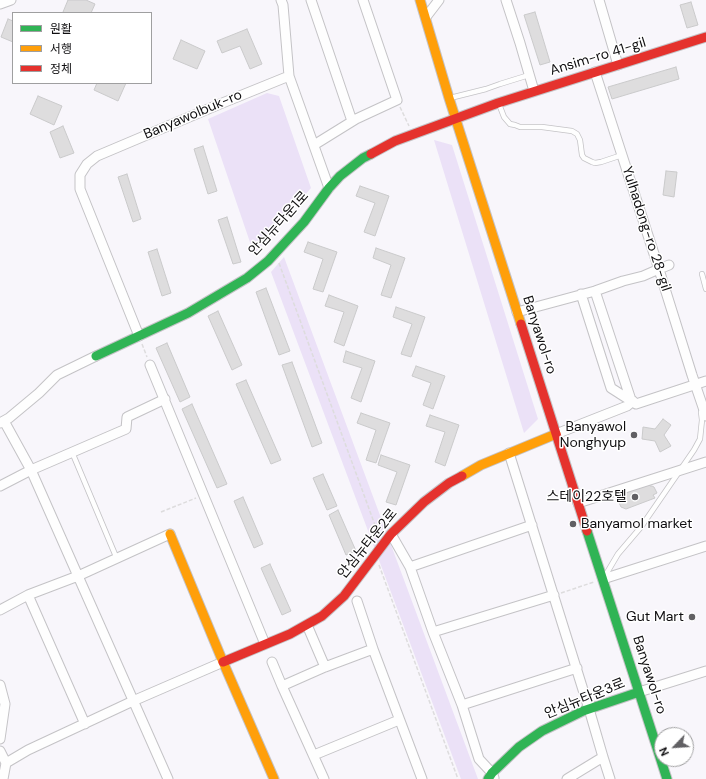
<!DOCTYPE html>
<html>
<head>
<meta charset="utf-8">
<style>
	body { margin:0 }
	#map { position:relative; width:706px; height:779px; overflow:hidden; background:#f8f6fb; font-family:"DM Sans","Noto Sans KR",sans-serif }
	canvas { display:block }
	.legend { position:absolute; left:12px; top:12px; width:140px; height:72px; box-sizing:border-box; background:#fff; border:1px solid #9f9fa0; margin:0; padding:5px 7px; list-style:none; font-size:12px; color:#100f11 }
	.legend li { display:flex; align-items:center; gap:8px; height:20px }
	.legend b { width:20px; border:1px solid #9f9fa0 }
	.north { position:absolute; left:654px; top:727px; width:40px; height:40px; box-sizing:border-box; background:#fff; border:1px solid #9f9fa0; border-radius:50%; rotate:245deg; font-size:11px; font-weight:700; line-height:16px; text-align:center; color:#100f11 }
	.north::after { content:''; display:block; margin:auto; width:14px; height:18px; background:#616063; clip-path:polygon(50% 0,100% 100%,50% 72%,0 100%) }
</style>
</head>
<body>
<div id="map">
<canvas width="706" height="779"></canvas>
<ul class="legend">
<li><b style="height:5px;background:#30b455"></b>원활</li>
<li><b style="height:5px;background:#ff9f0a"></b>서행</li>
<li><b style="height:5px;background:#e5322d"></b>정체</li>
</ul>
<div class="north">N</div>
</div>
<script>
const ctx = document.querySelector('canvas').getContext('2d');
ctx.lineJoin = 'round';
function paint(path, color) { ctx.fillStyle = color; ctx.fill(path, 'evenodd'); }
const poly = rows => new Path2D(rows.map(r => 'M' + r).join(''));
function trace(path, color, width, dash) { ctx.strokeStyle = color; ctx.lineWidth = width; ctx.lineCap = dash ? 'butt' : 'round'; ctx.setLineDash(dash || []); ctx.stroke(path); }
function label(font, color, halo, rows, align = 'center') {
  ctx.font = font + ' "DM Sans","Noto Sans KR",sans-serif'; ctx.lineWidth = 3; ctx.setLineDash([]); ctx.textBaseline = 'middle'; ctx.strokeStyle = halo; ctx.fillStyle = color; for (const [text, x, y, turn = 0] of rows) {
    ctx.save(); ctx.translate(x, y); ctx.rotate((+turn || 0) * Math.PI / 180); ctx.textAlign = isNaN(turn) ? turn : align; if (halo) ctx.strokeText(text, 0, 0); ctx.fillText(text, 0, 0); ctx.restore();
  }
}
const green = poly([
	[267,93,279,96,311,188,254,254,208,119],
	[434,140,452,145,538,419,524,433],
	[284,257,478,779,461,779,271,272]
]);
const building = poly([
	[68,0,86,0,95,4,91,13,66,13,63,12,68,0],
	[691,2,698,25,687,28,680,5,691,2],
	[535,12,550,62,540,65,524,15,535,12],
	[8,19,13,21,13,42,1,37,8,19],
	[247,29,262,64,250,69,240,46,222,53,217,41,247,29],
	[181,40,205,51,197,69,173,59,181,40],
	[676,67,679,79,612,99,608,87,676,67],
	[97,83,126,83,118,101,94,90,97,83],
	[38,96,62,106,54,125,30,114,38,96],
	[63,126,74,153,60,158,50,132,63,126],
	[203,146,217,191,208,194,194,149,203,146],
	[666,171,677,172,674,197,663,195,666,171],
	[127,174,141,219,133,222,118,177,127,174],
	[360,186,389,196,375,236,364,232,375,203,356,196,360,186],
	[227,217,241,262,233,264,218,220,227,217],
	[308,242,337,252,323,292,313,289,323,259,304,252,308,242],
	[376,248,405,258,391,298,381,295,391,265,373,258,376,248],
	[157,249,171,293,162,296,148,252,157,249],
	[266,288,290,351,279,355,256,292,266,288],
	[329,295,358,306,344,346,334,342,344,312,325,306,329,295],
	[396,307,425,317,411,357,401,354,412,324,393,317,396,307],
	[218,311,242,365,232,370,208,316,218,311],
	[167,343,190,397,180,402,156,348,167,343],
	[346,351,375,361,361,402,351,398,362,368,343,362,346,351],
	[292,362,322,443,312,447,282,365,292,362],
	[416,366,445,376,433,409,423,405,431,383,412,376,416,366],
	[246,380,281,460,271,464,236,384,246,380],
	[192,404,227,484,217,488,182,409,192,404],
	[361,413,390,423,376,463,366,460,376,430,357,423,361,413],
	[430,415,459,425,445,466,435,462,445,432,426,426,430,415],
	[663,419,671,425,664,435,671,446,660,452,655,441,642,439,643,427,655,429,663,419],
	[381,455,410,465,396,505,386,502,397,472,378,465,381,455],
	[323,474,337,506,327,510,313,478,323,474],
	[649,484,650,486,652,486,654,487,657,493,653,495,655,498,626,509,621,507,616,496,649,484],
	[243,497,263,544,254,548,234,501,243,497],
	[338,510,356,551,346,555,329,515,338,510],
	[270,564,291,611,282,615,261,568,270,564]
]);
const path = poly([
	[400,107,409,126],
	[279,263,379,536],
	[142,344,147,357],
	[161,512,196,498],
	[379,565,458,779],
	[561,593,594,582]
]);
const lane = poly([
	[450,98,486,89,500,84,529,75],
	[499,104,504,117,510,124,515,125,520,127,542,127,572,131,577,134,580,140,582,155,584,158,592,162,595,163,601,162,622,155],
	[702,274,706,289],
	[72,452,117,559],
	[605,576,618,554,641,527,694,450,700,439,702,420,701,412]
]);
const street = poly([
	[281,0,283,5,289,76,329,188],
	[311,0,352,121],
	[506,0,520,43,534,91],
	[599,0,618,65],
	[0,4,11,0],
	[426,17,439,0],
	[595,72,656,260,692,375,706,416],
	[314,145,356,119,397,100,363,0],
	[595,291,631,400],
	[581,294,611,388,636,404,706,381],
	[517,312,595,291,623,281,643,276,659,269,669,265],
	[139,336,80,189,80,175,87,164,97,156,220,104,289,76],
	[150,365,265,644],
	[4,421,31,470,168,779],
	[0,423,9,418,39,393,57,375,96,356],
	[556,434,627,406,633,401],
	[509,453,589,709,603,757,610,779],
	[0,486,31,470,126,429,127,417,165,399],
	[578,503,706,462],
	[391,534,410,567,433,632,462,705,479,759,492,773,494,778],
	[410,567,532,525],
	[603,579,706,546],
	[28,595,85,724],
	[357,601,373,649],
	[0,610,28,595,78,576,170,534],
	[307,625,325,667],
	[433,632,554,595],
	[272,662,282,686],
	[0,685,5,704,0,739],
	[639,692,706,671],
	[462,705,577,668],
	[0,751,6,763],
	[314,755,399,720],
	[3,779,6,763,28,750,133,701,223,662],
	[324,779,282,686,325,667,373,649,422,779],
	[567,779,603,757]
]);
const fast = poly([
	[96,356,188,313,247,278,268,261,304,222,329,188,340,176,363,158,371,154],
	[587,531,667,779],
	[488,779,492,773,519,747,542,731,583,711,639,692]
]);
const slow = poly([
	[420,0,449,98,521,324],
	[462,476,481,465,556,434],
	[170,534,223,662,274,779]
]);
const jam = poly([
	[371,154,395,141,498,103,706,37],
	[521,324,587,531],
	[223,662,290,634,322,616,344,596,391,534,424,502,449,483,462,476]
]);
const markers = [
	[634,435,4,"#616063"],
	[635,497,4,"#616063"],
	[573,524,4,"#616063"],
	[692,617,4,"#616063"]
];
const streetNames = [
	["Ansim-ro 41-gil",598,57,-17],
	["Banyawolbuk-ro",193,115,-23],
	["안심뉴타운1로",279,224,-48],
	["Yulhadong-ro 28-gil",646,229,72],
	["Banyawol-ro",539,335,72],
	["안심뉴타운2로",368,544,-51],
	["Banyawol-ro",649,675,72],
	["안심뉴타운3로",585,699,-22]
];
const poiNames = [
	["Banyawol",626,427],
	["Nonghyup",626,443],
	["스테이22호텔",627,497],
	["Banyamol market",581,524,"left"],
	["Gut Mart",684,617]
];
paint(green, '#ebe1f7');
paint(building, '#deddde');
trace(building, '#cacacb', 1);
trace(lane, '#c4c3c6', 6);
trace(street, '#c4c3c6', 11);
trace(fast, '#c4c3c6', 11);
trace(slow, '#c4c3c6', 11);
trace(jam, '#c4c3c6', 11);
trace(path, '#dddcdd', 1.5, [4, 2]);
trace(lane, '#fefefe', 4.5);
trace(street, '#fefefe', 9);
trace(fast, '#30b455', 9);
trace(slow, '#ff9f0a', 9);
trace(jam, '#e5322d', 9);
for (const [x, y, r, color] of markers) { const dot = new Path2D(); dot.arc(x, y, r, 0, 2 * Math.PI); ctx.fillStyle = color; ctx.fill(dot); trace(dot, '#fff', 1.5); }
label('14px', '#100f11', '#fff', streetNames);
label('14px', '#100f11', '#fff', poiNames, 'right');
</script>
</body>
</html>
